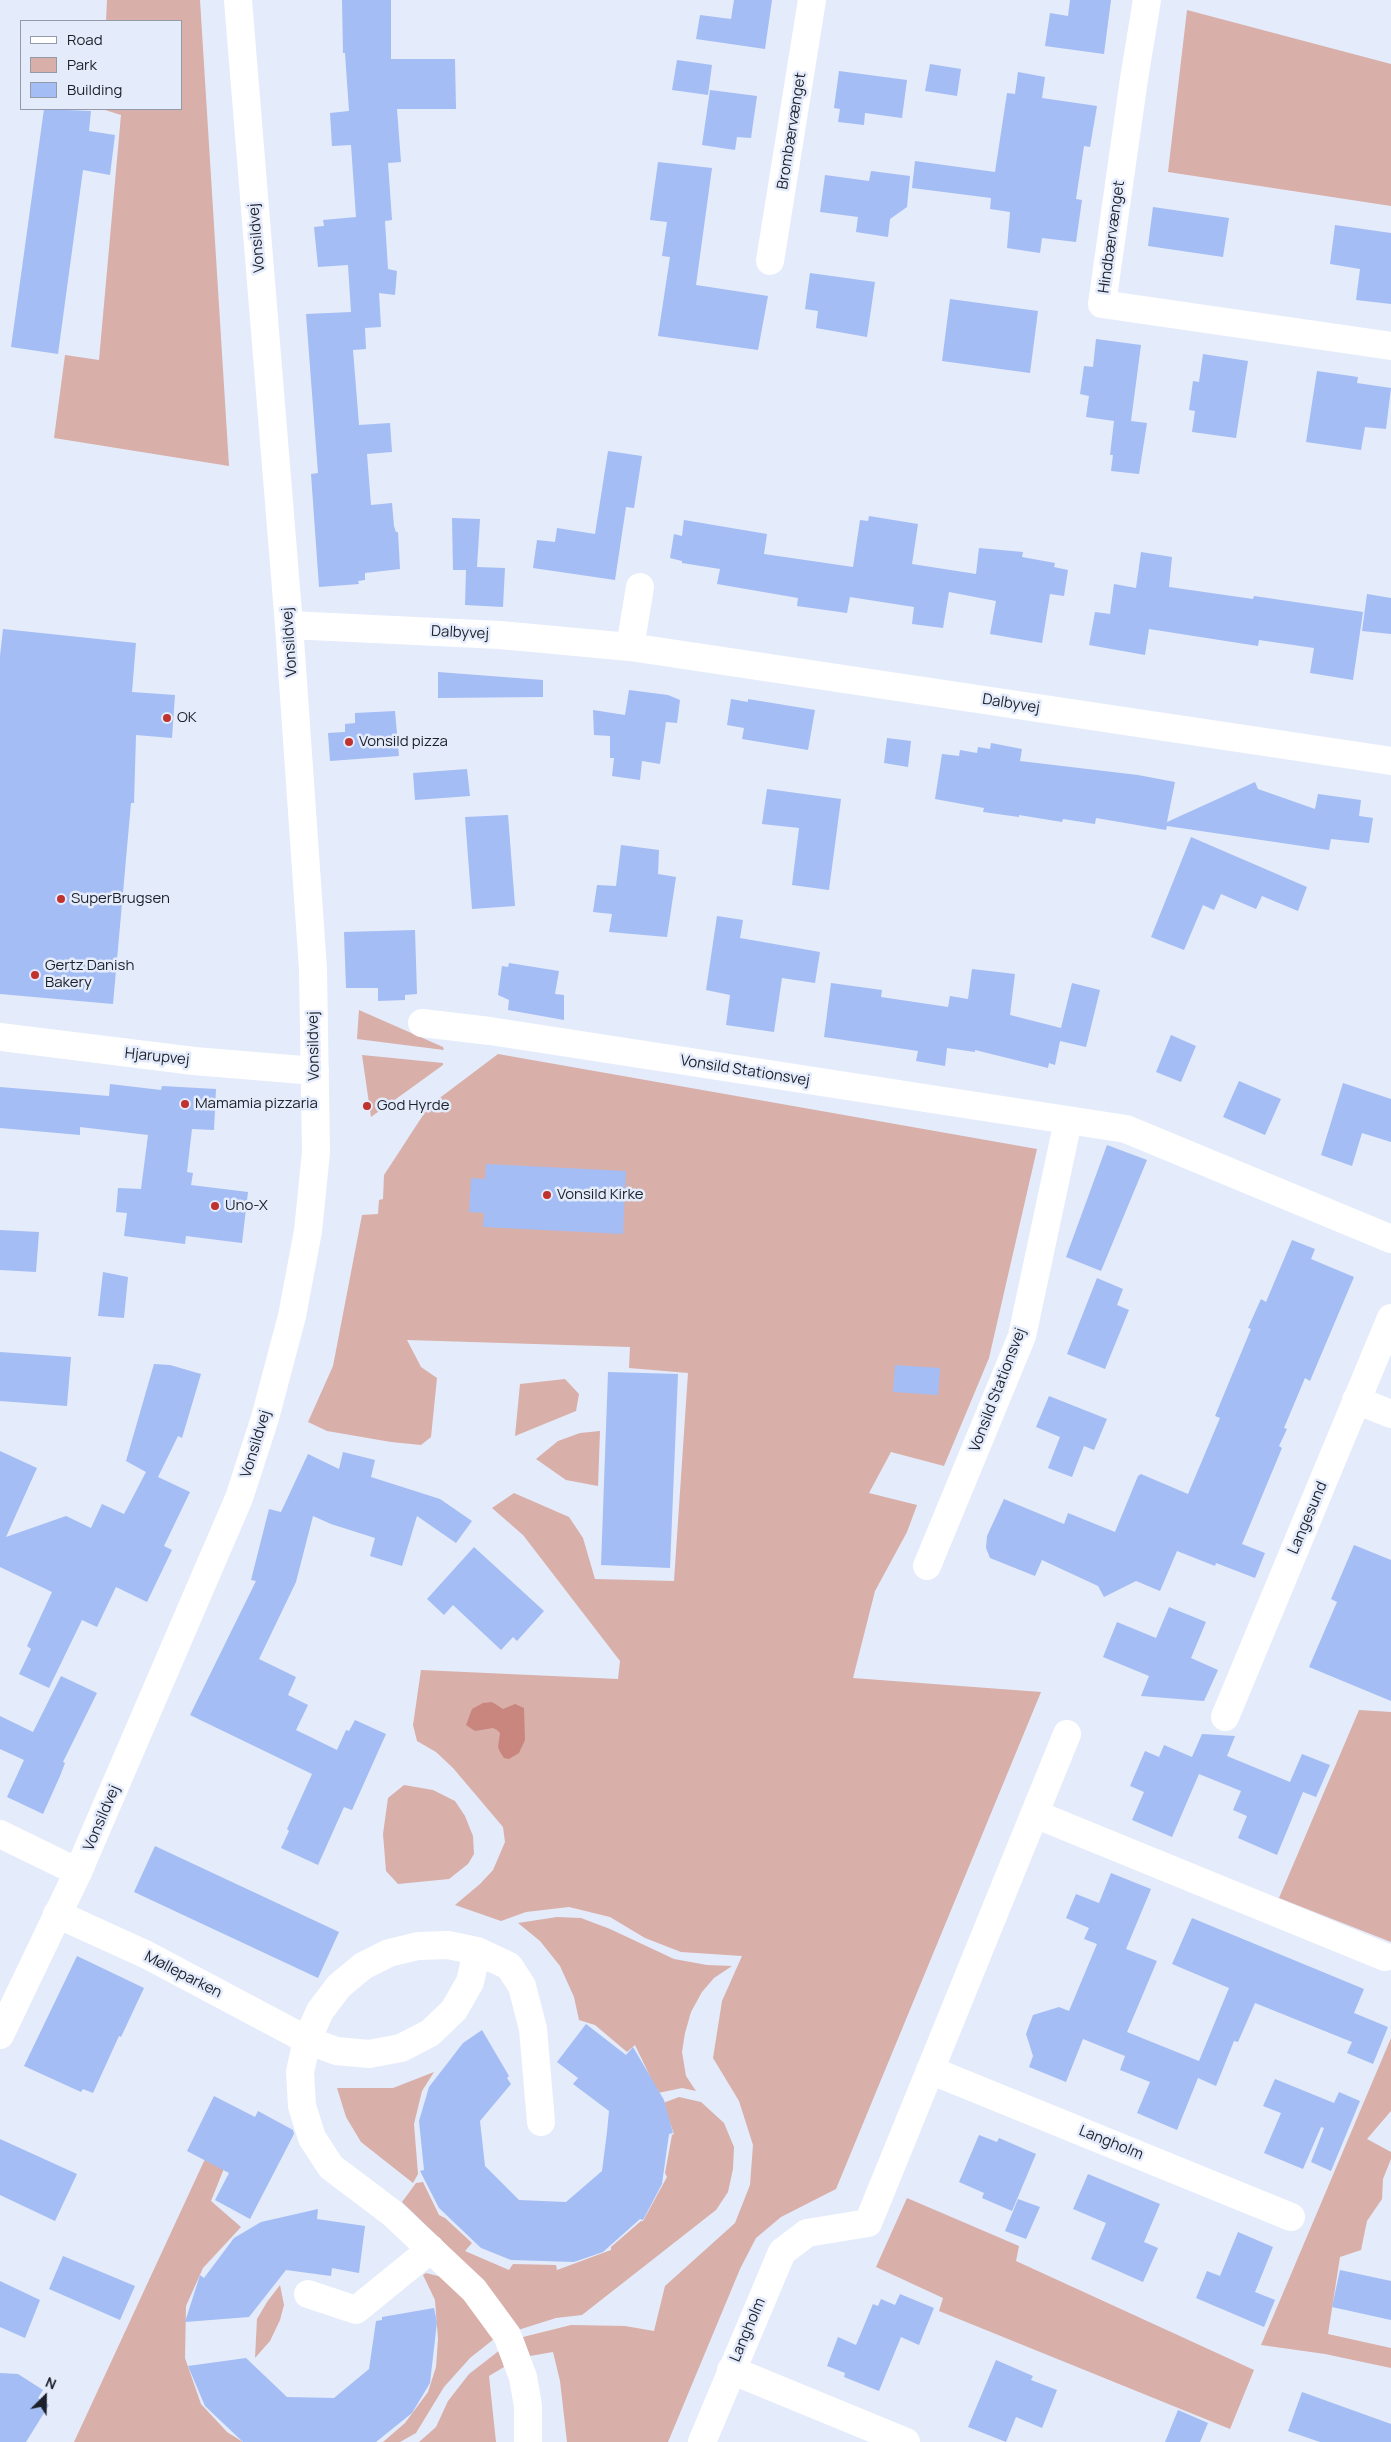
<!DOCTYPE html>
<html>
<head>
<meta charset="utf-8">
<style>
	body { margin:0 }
	#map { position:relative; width:1391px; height:2442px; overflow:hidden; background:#e4ebfb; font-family:Manrope,sans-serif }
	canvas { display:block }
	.legend { position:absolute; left:20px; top:20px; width:162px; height:90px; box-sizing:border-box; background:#e4ebfb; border:1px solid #949aa7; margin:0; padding:6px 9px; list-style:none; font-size:15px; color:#1c202a }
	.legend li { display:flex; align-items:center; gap:10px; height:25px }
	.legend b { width:25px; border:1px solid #949aa7 }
	.north { position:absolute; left:20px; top:2372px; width:50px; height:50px; -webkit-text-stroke:4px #e4ebfb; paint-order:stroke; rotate:23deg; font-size:14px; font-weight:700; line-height:20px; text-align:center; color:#1c202a }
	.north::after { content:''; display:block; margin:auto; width:18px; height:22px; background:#1c202a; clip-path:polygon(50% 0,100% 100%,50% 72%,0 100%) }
</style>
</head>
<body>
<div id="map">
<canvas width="1391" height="2442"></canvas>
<ul class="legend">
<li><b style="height:6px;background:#fff"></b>Road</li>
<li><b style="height:14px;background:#d9afa9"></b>Park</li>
<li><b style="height:14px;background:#a4bdf4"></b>Building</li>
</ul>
<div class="north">N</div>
</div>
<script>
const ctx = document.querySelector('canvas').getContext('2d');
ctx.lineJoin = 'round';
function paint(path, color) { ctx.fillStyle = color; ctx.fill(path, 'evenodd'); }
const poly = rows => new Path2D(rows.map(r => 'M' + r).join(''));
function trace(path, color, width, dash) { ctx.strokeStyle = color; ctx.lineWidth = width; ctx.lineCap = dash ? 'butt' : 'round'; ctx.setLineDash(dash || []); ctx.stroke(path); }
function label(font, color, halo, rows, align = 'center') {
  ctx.font = font + ' Manrope,sans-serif'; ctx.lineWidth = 5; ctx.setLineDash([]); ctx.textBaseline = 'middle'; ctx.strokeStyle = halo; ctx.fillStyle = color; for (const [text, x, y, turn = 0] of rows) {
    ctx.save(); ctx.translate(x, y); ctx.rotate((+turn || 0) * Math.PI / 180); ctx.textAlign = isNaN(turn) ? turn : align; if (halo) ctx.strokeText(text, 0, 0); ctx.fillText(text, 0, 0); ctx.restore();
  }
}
const green = poly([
	[107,0,200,0,229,466,54,438,65,355,99,360,121,115,102,109,181,109,181,21,106,21],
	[1187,10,1391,64,1391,206,1168,172],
	[359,1010,443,1047,444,1050,357,1039],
	[498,1054,1037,1149,989,1358,944,1466,891,1452,869,1493,917,1505,907,1532,875,1591,853,1678,1041,1692,836,2189,781,2217,756,2238,740,2269,668,2442,567,2442,560,2381,553,2352,530,2356,523,2337,571,2325,625,2326,654,2331,665,2286,735,2223,750,2185,753,2145,739,2101,713,2058,722,2001,742,1956,681,1952,645,1938,610,1917,569,1907,526,1912,501,1921,455,1905,480,1884,493,1870,505,1842,503,1827,453,1768,436,1752,417,1741,413,1725,421,1670,618,1679,620,1661,523,1535,492,1508,514,1493,569,1517,583,1538,595,1579,674,1581,688,1373,629,1368,630,1347,407,1340,421,1367,437,1378,431,1437,421,1445,391,1442,327,1431,308,1422,333,1366,362,1215,378,1214,379,1200,383,1199,384,1175,429,1106],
	[362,1055,443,1063,443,1065,371,1117],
	[565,1379,579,1394,576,1411,515,1436,520,1384],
	[600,1431,598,1486,566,1480,536,1459,558,1441,580,1433],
	[1359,1710,1391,1712,1391,1942,1279,1898],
	[404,1785,433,1790,455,1801,465,1816,473,1836,474,1854,468,1864,449,1879,398,1884,386,1871,383,1834,388,1798],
	[557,1917,581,1918,610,1929,674,1959,707,1965,732,1966,714,1978,702,1992,691,2012,685,2033,682,2052,686,2076,696,2091,682,2088,658,2093,635,2045,627,2052,595,2025,579,2020,574,1997,560,1966,540,1941,518,1923],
	[1391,2038,1391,2111,1367,2139,1391,2152,1391,2159,1383,2179,1382,2199,1367,2221,1361,2250,1340,2257,1328,2334,1391,2348,1391,2368,1325,2354,1261,2345],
	[434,2072,422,2091,414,2124,418,2174,413,2183,361,2142,346,2117,337,2088,393,2088],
	[679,2097,701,2102,724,2123,734,2147,733,2169,728,2192,716,2210,582,2315,556,2318,518,2330,469,2267,402,2202,416,2183,423,2182,439,2215,445,2218,472,2243,465,2251,509,2270,513,2264,556,2265,557,2270,611,2250,611,2247,641,2221,643,2221,667,2177,665,2173,672,2135,674,2134,663,2103],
	[205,2159,225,2166,211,2201,241,2227,203,2268,186,2306,185,2358,201,2404,227,2432,243,2442,74,2442],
	[907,2198,1019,2246,1016,2261,1254,2370,1230,2429,939,2311,943,2298,876,2267],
	[426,2273,450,2279,494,2339,470,2358,444,2387,416,2433,400,2442,383,2442,405,2423,428,2392,436,2367,438,2339,435,2300,423,2275],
	[280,2285,284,2305,280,2320,270,2341,255,2358,257,2319,267,2302],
	[500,2350,504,2367,489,2376,496,2442,419,2442,436,2427,448,2401,469,2374]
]);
const water = poly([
	[492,1702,503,1709,515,1704,524,1708,525,1740,519,1753,509,1759,504,1758,500,1752,498,1747,500,1733,497,1730,493,1728,475,1731,466,1725,472,1709,483,1703]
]);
const building = poly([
	[342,0,391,0,391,59,455,59,456,109,397,109,401,162,388,163,392,220,385,221,388,269,397,271,395,295,379,293,381,327,365,328,366,349,353,350,359,425,390,423,392,452,367,454,371,505,392,503,394,526,396,532,398,532,400,569,365,573,365,580,358,581,359,584,319,587,311,474,318,473,306,314,351,312,348,265,318,267,314,227,324,226,323,220,356,217,351,145,332,146,330,113,349,111,345,53,343,53],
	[734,0,772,0,765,49,696,39,700,15,731,19],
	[1070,0,1111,0,1104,54,1045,46,1050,13,1068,16],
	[677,60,712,65,708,95,672,90],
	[930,64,961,69,957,96,925,91],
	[839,71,907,80,902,118,865,113,864,125,838,122,840,109,834,108],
	[1018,72,1045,77,1042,98,1097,106,1090,147,1084,146,1076,199,1082,200,1076,242,1042,238,1040,253,1007,248,1010,212,990,209,991,198,912,188,915,161,995,172,1007,93,1015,94],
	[710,90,757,96,751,138,737,137,735,150,702,145],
	[44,109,91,111,89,131,115,135,110,175,83,170,58,354,11,347],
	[658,162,712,168,696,285,768,296,758,350,658,336,670,257,662,256,667,222,650,220],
	[871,171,910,176,907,207,890,219,888,237,856,232,858,217,820,212,825,175,869,181],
	[1153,207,1229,218,1223,257,1148,246],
	[1335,225,1391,233,1391,304,1356,300,1360,269,1330,264],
	[810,273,875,282,867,337,816,328,818,311,805,309],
	[950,299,1038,311,1030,373,942,361],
	[1096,339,1141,345,1131,421,1147,423,1139,474,1111,471,1113,455,1110,455,1114,421,1086,417,1089,396,1080,394,1084,366,1093,367],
	[1203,354,1248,361,1236,438,1192,432,1195,411,1189,410,1193,381,1199,382],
	[1317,371,1358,377,1357,383,1391,388,1386,429,1365,427,1361,450,1306,442],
	[608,451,642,456,634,508,626,507,615,580,533,568,537,540,555,542,557,528,595,534],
	[869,516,918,524,912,564,976,574,979,548,1023,552,1022,557,1055,563,1054,567,1068,570,1064,596,1050,594,1042,643,990,634,996,601,949,592,943,628,912,624,914,607,850,597,847,613,797,606,798,598,717,584,720,569,682,563,682,561,670,558,674,534,682,536,684,520,767,534,764,554,853,567,860,520,868,521],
	[452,518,480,519,477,567,505,568,503,607,465,605,466,570,453,570],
	[1141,552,1172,557,1169,587,1253,599,1254,596,1363,612,1353,680,1310,673,1314,648,1259,640,1258,646,1149,629,1145,655,1089,645,1095,612,1110,614,1114,584,1136,588],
	[1367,594,1391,598,1391,634,1362,631],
	[3,629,136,643,132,692,175,695,172,738,136,735,134,803,131,803,113,1004,0,994,0,656],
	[438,672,543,680,543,697,438,698],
	[629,690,668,695,680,700,677,723,666,722,660,764,642,761,640,780,612,776,614,758,610,758,610,736,594,735,593,710,625,715],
	[731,699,748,702,748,699,815,710,808,750,742,739,744,728,727,725],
	[395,711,399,756,330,761,328,733,345,732,345,724,355,723,355,713],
	[887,738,911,741,908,767,884,763],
	[991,743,1022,749,1020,761,1138,775,1175,782,1167,822,1255,782,1258,789,1315,809,1318,794,1361,800,1359,816,1373,818,1369,843,1331,839,1329,850,1167,826,1166,830,1096,818,1095,824,1063,819,1062,822,1019,815,1019,817,983,812,984,808,935,799,942,754,959,756,960,750,977,753,978,747,990,749],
	[467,769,470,796,415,800,413,773],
	[767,789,841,799,829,890,792,885,799,828,762,824],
	[508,815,515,906,472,909,465,817],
	[1191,837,1307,887,1298,911,1262,896,1256,909,1221,894,1214,910,1203,905,1184,950,1151,937],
	[621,845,659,850,658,874,676,877,667,937,609,932,612,914,593,912,597,885,616,886],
	[717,916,743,920,740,938,820,952,815,983,782,978,774,1032,726,1025,730,995,706,990],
	[415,930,417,994,405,995,405,1000,378,1001,378,988,346,988,344,932],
	[509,963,559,971,555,994,564,995,564,1020,508,1010,509,1000,498,995,502,966,508,967],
	[972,969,1015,974,1010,1015,1061,1028,1072,983,1100,990,1086,1047,1060,1041,1055,1065,1049,1063,1048,1068,975,1050,975,1052,947,1048,945,1066,916,1061,918,1051,824,1037,831,983,882,990,881,997,948,1007,950,996,968,999],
	[1171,1035,1196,1046,1181,1082,1156,1072],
	[1239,1081,1281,1099,1265,1135,1223,1117],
	[1343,1083,1391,1099,1391,1142,1362,1133,1352,1166,1321,1155],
	[110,1084,161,1090,162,1086,216,1089,214,1130,192,1129,187,1172,193,1173,191,1185,248,1192,242,1243,186,1236,185,1244,124,1236,127,1213,116,1212,118,1188,141,1189,148,1135,80,1127,80,1135,0,1128,0,1087,109,1096],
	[1107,1145,1147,1160,1101,1271,1066,1257],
	[486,1164,626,1171,623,1234,483,1227,484,1213,469,1212,471,1178,485,1179],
	[0,1230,39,1232,36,1272,0,1270],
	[1292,1240,1315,1249,1311,1259,1354,1277,1310,1381,1305,1378,1284,1428,1287,1429,1279,1446,1282,1448,1242,1544,1265,1553,1255,1578,1216,1563,1215,1566,1177,1551,1160,1591,1136,1581,1104,1597,1098,1586,1042,1560,1035,1576,990,1558,986,1548,987,1536,1004,1499,1064,1524,1068,1513,1115,1532,1138,1476,1141,1474,1188,1494,1220,1418,1215,1416,1251,1329,1248,1328,1261,1299,1266,1302],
	[103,1272,128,1277,124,1318,98,1316],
	[1097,1278,1123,1289,1117,1305,1129,1310,1105,1369,1067,1354],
	[0,1352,71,1357,67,1406,0,1401],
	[154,1364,170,1365,201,1374,182,1438,178,1436,158,1477,190,1492,164,1546,172,1550,147,1602,116,1587,97,1627,82,1620,49,1688,19,1674,31,1649,27,1646,52,1592,0,1567,0,1451,37,1468,6,1537,66,1516,91,1528,102,1504,124,1514,146,1472,126,1461],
	[895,1365,940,1368,938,1395,893,1392],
	[608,1372,678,1374,670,1568,601,1565],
	[1049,1396,1107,1419,1094,1450,1084,1446,1072,1477,1048,1468,1060,1437,1036,1427],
	[343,1452,375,1460,371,1477,440,1499,472,1521,456,1543,417,1516,402,1566,370,1556,375,1538,331,1524,313,1516,296,1582,259,1659,296,1677,288,1695,308,1705,296,1730,337,1750,346,1730,349,1731,355,1720,386,1734,352,1810,344,1807,318,1865,281,1848,289,1831,287,1829,312,1774,190,1715,256,1581,251,1580,269,1509,281,1512,308,1454,339,1469],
	[1354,1545,1391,1560,1391,1701,1309,1667,1337,1602,1331,1599],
	[474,1547,544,1611,517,1641,513,1637,501,1650,453,1605,444,1615,427,1599],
	[1169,1607,1206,1622,1191,1658,1218,1670,1204,1701,1141,1696,1149,1676,1103,1657,1117,1622,1156,1638],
	[61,1676,97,1693,63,1762,65,1763,60,1776,43,1814,7,1797,24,1760,0,1749,0,1716,33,1732],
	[1202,1734,1235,1736,1227,1756,1290,1782,1302,1754,1330,1765,1316,1797,1303,1792,1277,1855,1238,1838,1247,1816,1233,1810,1241,1791,1199,1774,1172,1837,1132,1820,1144,1792,1130,1786,1145,1751,1159,1757,1164,1745,1192,1757],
	[155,1846,339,1932,318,1978,134,1892],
	[1111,1873,1151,1889,1126,1949,1157,1961,1127,2032,1199,2061,1229,1988,1172,1964,1192,1918,1364,1989,1354,2013,1388,2027,1373,2064,1347,2053,1352,2042,1255,2003,1238,2042,1234,2041,1216,2086,1198,2078,1177,2130,1137,2113,1150,2082,1120,2070,1125,2056,1083,2039,1066,2082,1029,2067,1033,2056,1026,2034,1033,2015,1059,2007,1069,2011,1097,1944,1084,1939,1089,1928,1066,1918,1076,1894,1099,1903],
	[77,1956,144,1988,121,2037,119,2036,93,2093,83,2089,81,2092,24,2066],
	[586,2024,626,2055,633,2047,664,2100,673,2133,669,2134,662,2184,643,2220,640,2219,603,2252,574,2262,511,2260,481,2248,439,2208,420,2171,424,2170,419,2121,429,2087,463,2043,482,2030,509,2076,507,2078,511,2084,480,2121,485,2166,519,2200,566,2202,602,2171,607,2132,609,2111,573,2084,578,2078,557,2062],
	[1275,2079,1334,2103,1339,2092,1360,2101,1331,2171,1311,2162,1324,2128,1321,2127,1303,2169,1264,2153,1281,2113,1263,2106],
	[214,2096,255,2117,258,2111,293,2130,294,2134,250,2219,215,2200,229,2173,187,2151],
	[979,2135,997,2142,999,2138,1036,2154,1012,2211,982,2198,984,2193,959,2182],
	[0,2139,77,2174,55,2221,0,2195],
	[1088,2174,1160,2204,1144,2242,1158,2248,1143,2282,1091,2259,1106,2223,1073,2209],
	[1018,2199,1040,2207,1026,2239,1005,2231],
	[318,2209,317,2219,365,2226,359,2273,332,2268,331,2276,286,2270,249,2317,185,2322,200,2275,204,2278,234,2238,261,2222],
	[1238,2232,1273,2247,1255,2292,1275,2300,1264,2327,1196,2298,1207,2271,1220,2276],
	[63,2256,135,2286,120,2320,49,2289],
	[1340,2270,1391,2281,1391,2320,1332,2307],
	[0,2281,40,2300,25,2338,0,2327],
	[900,2294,934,2308,919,2345,901,2337,879,2391,844,2377,845,2373,827,2366,838,2337,856,2345,873,2304,878,2306,881,2299,895,2305],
	[434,2308,437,2322,430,2383,412,2413,376,2442,243,2442,205,2406,188,2366,246,2358,287,2397,334,2398,369,2369,376,2321,382,2320,382,2317],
	[996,2360,1033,2376,1031,2380,1057,2390,1042,2428,1016,2417,1006,2442,968,2427],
	[0,2373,18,2374,43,2390,38,2398,49,2405,26,2442,0,2442],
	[1302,2392,1391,2424,1391,2442,1320,2442,1288,2431],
	[1178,2410,1208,2423,1200,2442,1165,2442]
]);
const minor = poly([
	[1147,0,1134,79,1102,304,1391,346],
	[770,261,812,0],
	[289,625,500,635,630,647,1391,761],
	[630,647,640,587],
	[422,1023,490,1031,1126,1129,1391,1239],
	[1356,1400,1391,1414],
	[927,1566,1022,1336,1068,1121],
	[1225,1717,1391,1318],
	[1035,1814,1385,1957],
	[0,1834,78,1872],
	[57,1914,147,1955,307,2040,336,2051,369,2054,401,2048,430,2033,454,2010,470,1982,477,1951],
	[930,2070,1291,2217],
	[308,2294,356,2310,431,2249],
	[731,2370,906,2442],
	[528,2442,528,2406,523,2377,507,2335,474,2290,392,2213,331,2167,312,2138,302,2106,300,2072,307,2040,320,2011,339,1986,363,1966,389,1953,418,1946,448,1945,477,1951,509,1966,522,1986,533,2029,541,2122],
	[702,2442,782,2252,807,2233,868,2223,1067,1734]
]);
const tertiary = poly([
	[0,1037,194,1061,315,1071]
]);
const secondary = poly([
	[0,2035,78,1872,239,1498,265,1418,292,1316,308,1231,316,1152,313,969,289,625,238,0]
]);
const markers = [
	[167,718,5,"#c0322d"],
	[349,742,5,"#c0322d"],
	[61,899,5,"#c0322d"],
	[35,975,5,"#c0322d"],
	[185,1104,5,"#c0322d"],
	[367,1106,5,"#c0322d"],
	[547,1195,5,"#c0322d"],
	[215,1206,5,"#c0322d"]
];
const streetNames = [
	["Brombærvænget",792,131,-81],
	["Hindbærvænget",1112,237,-82],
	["Vonsildvej",257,238,-95],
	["Dalbyvej",460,633,3],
	["Vonsildvej",290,642,-94],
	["Dalbyvej",1011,704,9],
	["Vonsildvej",314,1046,-91],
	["Hjarupvej",157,1057,6],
	["Vonsild Stationsvej",745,1071,9],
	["Vonsild Stationsvej",998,1390,-69],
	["Vonsildvej",256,1444,-73],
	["Langesund",1308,1518,-67],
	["Vonsildvej",102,1818,-67],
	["Mølleparken",183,1975,27],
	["Langholm",1111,2143,22],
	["Langholm",748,2330,-67]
];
const poiNames = [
	["OK",177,718],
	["Vonsild pizza",359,742],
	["SuperBrugsen",71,899],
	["Gertz Danish",45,966],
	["Bakery",45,983],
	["Mamamia pizzaria",195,1104],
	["God Hyrde",377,1106],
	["Vonsild Kirke",557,1195],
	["Uno-X",225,1206]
];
paint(green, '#d9afa9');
paint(water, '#c9867e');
paint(building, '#a4bdf4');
trace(minor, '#fff', 28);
trace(tertiary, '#fff', 28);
trace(secondary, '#fff', 28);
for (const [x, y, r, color] of markers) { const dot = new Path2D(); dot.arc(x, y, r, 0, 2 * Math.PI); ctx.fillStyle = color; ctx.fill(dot); trace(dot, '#e4ebfb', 2); }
label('15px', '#1c202a', '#e4ebfb', streetNames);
label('15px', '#1c202a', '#e4ebfb', poiNames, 'left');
</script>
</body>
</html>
